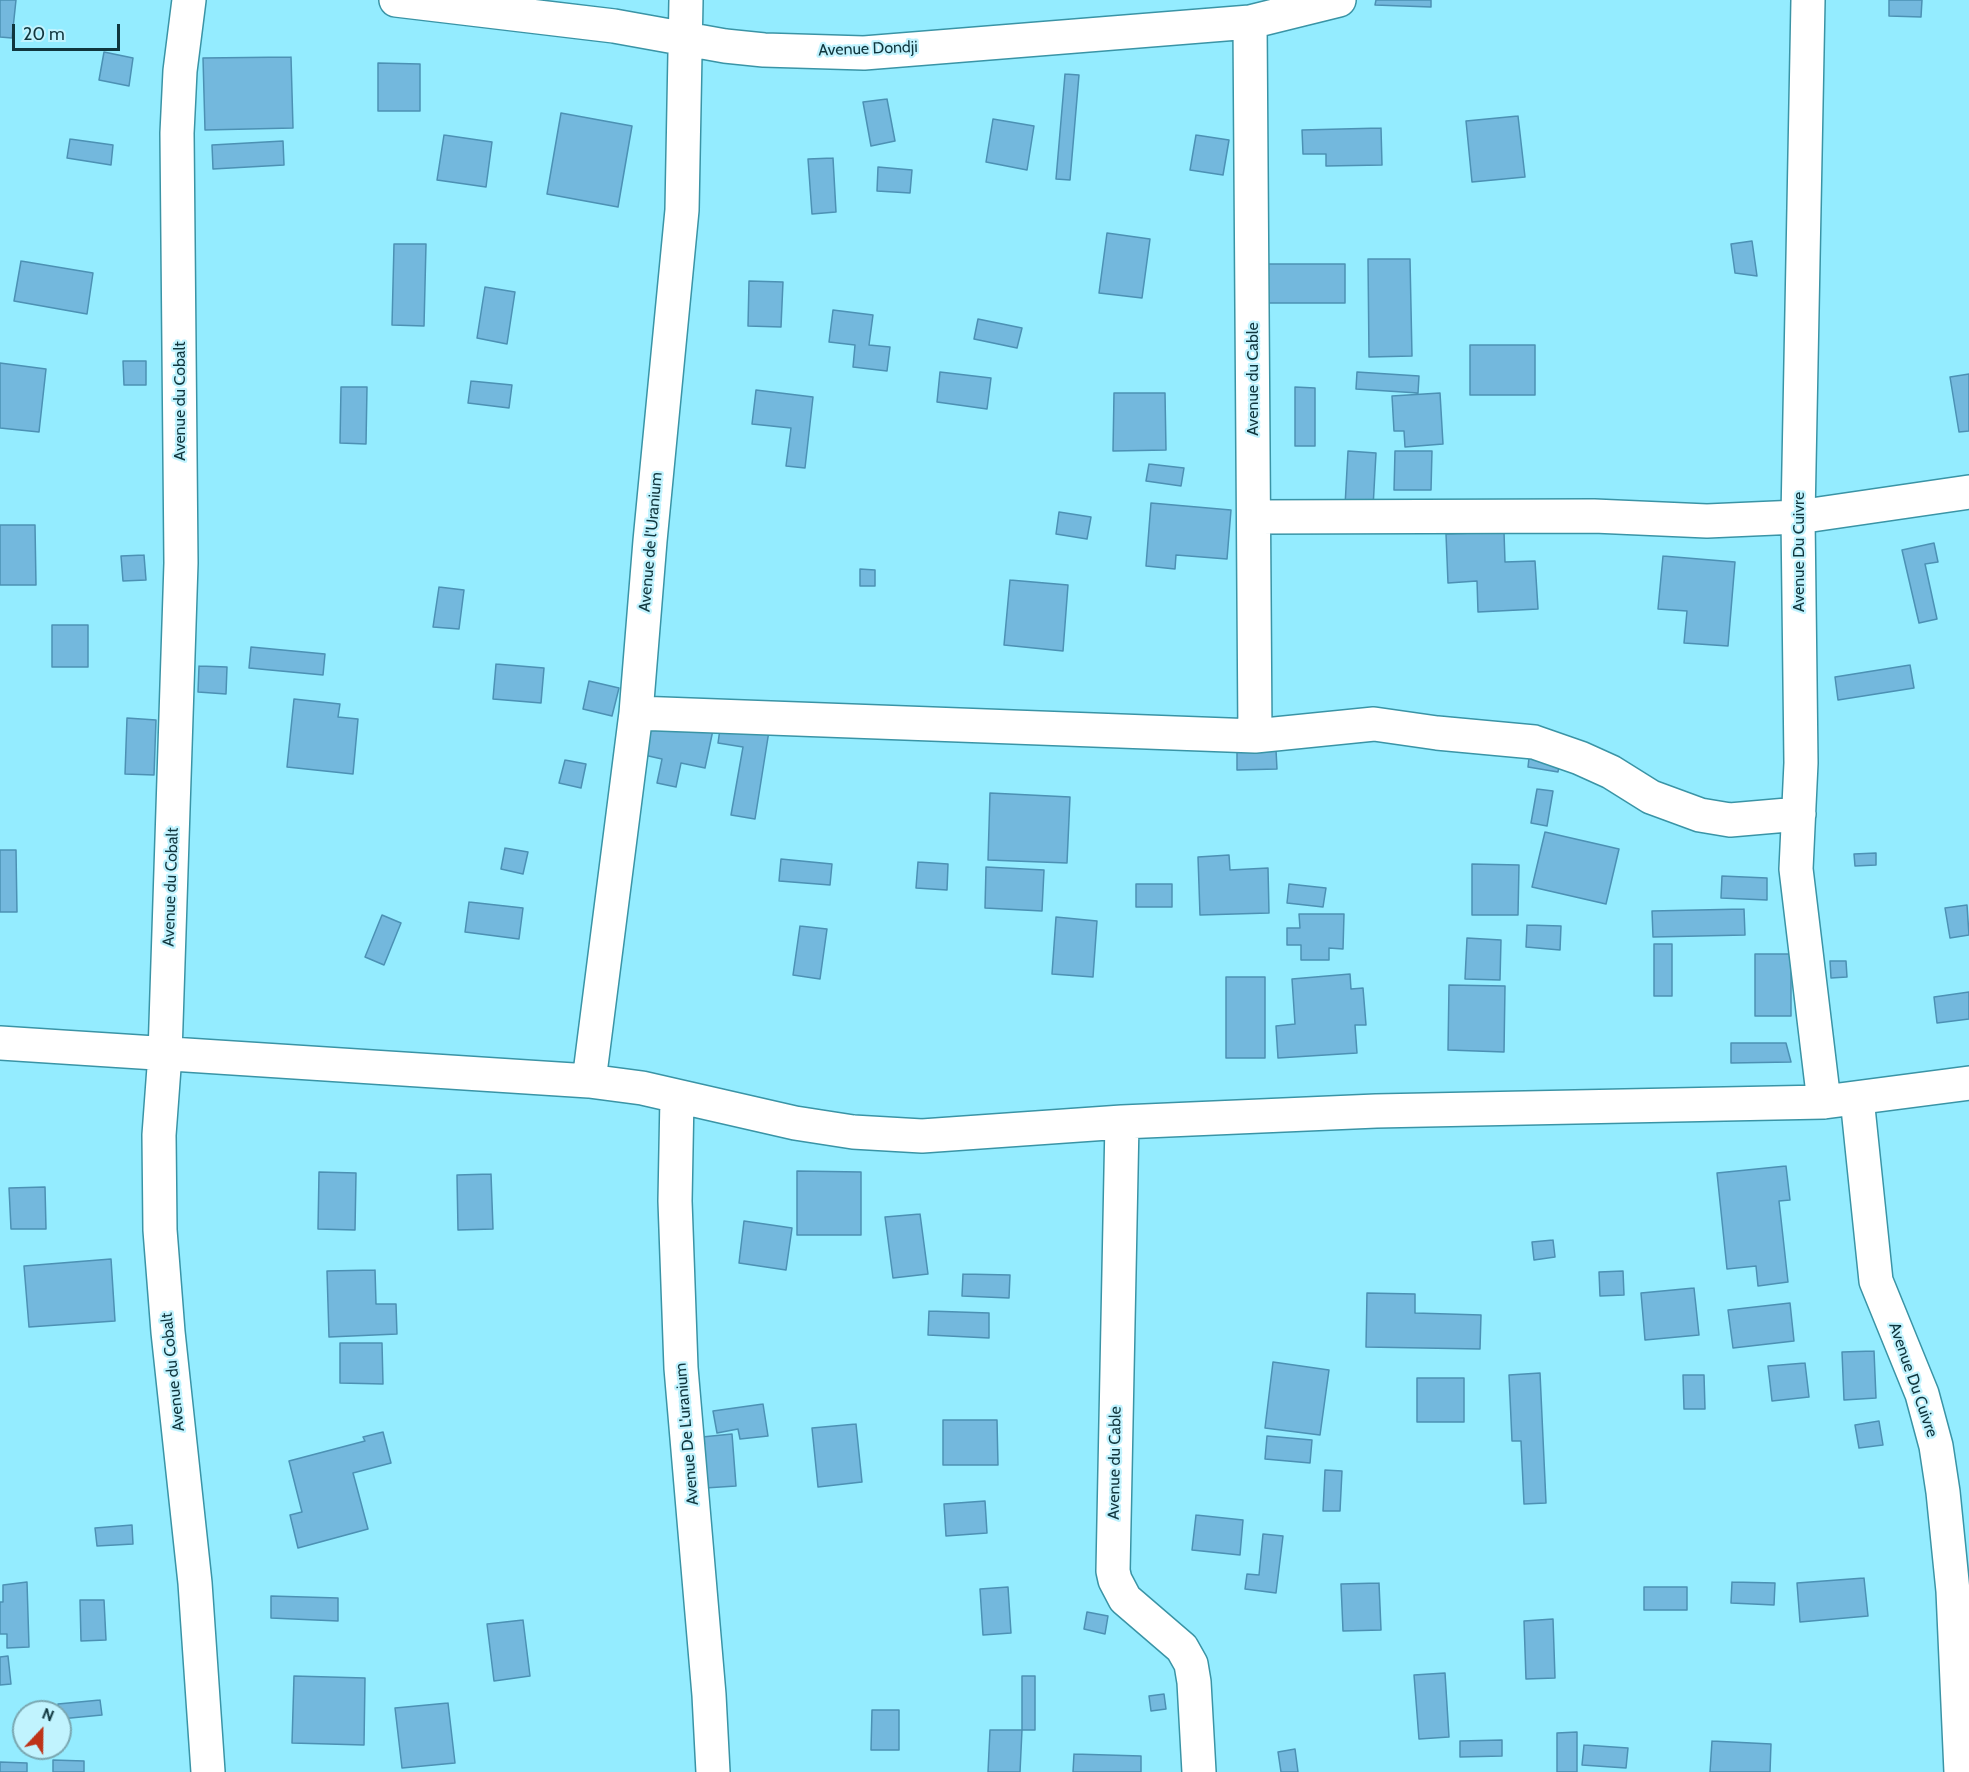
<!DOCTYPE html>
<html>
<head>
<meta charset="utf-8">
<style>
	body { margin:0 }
	#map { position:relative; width:1969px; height:1772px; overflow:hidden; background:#94ecff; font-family:Cabin,sans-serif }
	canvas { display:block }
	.north { position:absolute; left:12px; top:1700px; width:60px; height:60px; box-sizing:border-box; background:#c1f3fe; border:2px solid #7aa7b1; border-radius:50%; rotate:22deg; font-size:16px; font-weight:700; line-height:24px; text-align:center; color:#10363e }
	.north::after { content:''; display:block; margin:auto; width:21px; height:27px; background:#be3318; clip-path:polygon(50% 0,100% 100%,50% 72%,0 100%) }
	.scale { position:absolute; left:12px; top:24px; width:108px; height:27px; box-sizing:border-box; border:3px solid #10363e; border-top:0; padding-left:8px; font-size:18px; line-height:21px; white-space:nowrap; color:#10363e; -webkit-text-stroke:4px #c1f3fe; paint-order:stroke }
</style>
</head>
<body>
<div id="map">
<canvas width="1969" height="1772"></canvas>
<div class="north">N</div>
<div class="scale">20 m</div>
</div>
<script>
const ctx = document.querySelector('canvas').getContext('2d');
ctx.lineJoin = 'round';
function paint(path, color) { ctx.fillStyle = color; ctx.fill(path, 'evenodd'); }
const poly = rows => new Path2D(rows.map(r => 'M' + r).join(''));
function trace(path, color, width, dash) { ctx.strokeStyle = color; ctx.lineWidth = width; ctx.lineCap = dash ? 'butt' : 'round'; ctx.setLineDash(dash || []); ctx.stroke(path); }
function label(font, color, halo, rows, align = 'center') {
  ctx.font = font + ' Cabin,sans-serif'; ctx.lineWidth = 4.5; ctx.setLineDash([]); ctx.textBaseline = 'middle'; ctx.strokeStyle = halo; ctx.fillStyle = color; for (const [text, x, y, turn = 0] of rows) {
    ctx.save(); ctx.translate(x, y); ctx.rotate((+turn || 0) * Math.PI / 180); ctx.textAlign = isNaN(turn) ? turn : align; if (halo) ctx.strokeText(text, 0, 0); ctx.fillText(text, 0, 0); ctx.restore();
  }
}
const building = poly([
	[0,0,16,0,12,38,0,37,0,0],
	[1376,0,1431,0,1431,7,1375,5,1376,0],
	[1889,0,1922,0,1921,17,1889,16,1889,0],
	[104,52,133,58,129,86,99,80,104,52],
	[291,57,293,128,205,130,203,58,291,57],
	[378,63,420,64,420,111,378,111,378,63],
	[1065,74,1079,75,1070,180,1056,179,1065,74],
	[887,99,895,141,871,146,863,102,887,99],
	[561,113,632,126,618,207,547,194,561,113],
	[1518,116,1525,177,1472,182,1466,121,1518,116],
	[993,119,1034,126,1027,170,986,162,993,119],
	[1381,128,1382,165,1326,166,1326,154,1303,154,1302,130,1381,128],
	[444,135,492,142,486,187,437,180,444,135],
	[1196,135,1229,140,1223,175,1190,170,1196,135],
	[70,139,113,145,111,165,67,158,70,139],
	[283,141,284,165,213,169,212,145,283,141],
	[833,158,836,212,812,214,808,159,833,158],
	[878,167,912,170,910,193,877,191,878,167],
	[1107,233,1150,239,1142,298,1099,293,1107,233],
	[1752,241,1757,276,1735,273,1731,244,1752,241],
	[394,244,426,244,424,326,392,325,394,244],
	[1368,259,1410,259,1412,356,1369,357,1368,259],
	[21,261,93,273,87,314,14,301,21,261],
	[1266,264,1345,264,1345,303,1266,303,1266,264],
	[749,281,783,282,781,327,748,326,749,281],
	[485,287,515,292,507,344,477,338,485,287],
	[833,310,873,315,869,345,890,347,887,371,853,367,855,345,829,342,833,310],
	[978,319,1022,328,1017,348,974,339,978,319],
	[1470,345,1535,345,1535,395,1470,395,1470,345],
	[123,361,146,361,146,385,124,385,123,361],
	[0,363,46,369,39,432,0,428,0,363],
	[940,372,991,378,987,409,937,402,940,372],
	[1357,372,1419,376,1418,393,1356,389,1357,372],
	[1969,374,1969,431,1959,432,1950,377,1969,374],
	[471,381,512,385,509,408,468,403,471,381],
	[341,387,367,387,366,444,340,443,341,387],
	[1295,387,1315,388,1315,446,1295,446,1295,387],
	[756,390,813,397,805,468,786,466,791,428,752,424,756,390],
	[1114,393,1165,393,1166,450,1113,451,1114,393],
	[1440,393,1443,444,1405,447,1404,431,1394,431,1392,396,1440,393],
	[1348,451,1376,453,1373,508,1345,506,1348,451],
	[1395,451,1432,451,1431,490,1394,490,1395,451],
	[1149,464,1184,468,1181,486,1146,481,1149,464],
	[1151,503,1231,510,1227,559,1176,555,1175,569,1146,566,1151,503],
	[1059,512,1091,517,1087,539,1056,534,1059,512],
	[0,525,35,525,36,585,0,585,0,525],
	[1504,532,1505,562,1535,561,1538,609,1478,612,1477,581,1448,583,1446,534,1504,532],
	[1934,543,1938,562,1925,564,1937,619,1919,623,1902,550,1934,543],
	[144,555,146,580,123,581,121,556,144,555],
	[1663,556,1735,562,1728,646,1684,643,1687,611,1658,609,1663,556],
	[860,569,875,570,875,586,860,586,860,569],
	[1010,580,1068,585,1063,651,1004,645,1010,580],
	[439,587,464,590,459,629,433,627,439,587],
	[52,625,88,625,88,667,52,667,52,625],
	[251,647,325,654,323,675,249,668,251,647],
	[496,664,544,668,541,703,493,699,496,664],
	[1910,665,1914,688,1838,700,1835,677,1910,665],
	[199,666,227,667,226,694,198,692,199,666],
	[589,681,619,688,612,716,583,709,589,681],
	[294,699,340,704,338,717,358,719,353,774,287,767,294,699],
	[653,717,713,730,705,768,681,763,676,787,657,783,662,759,644,755,653,717],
	[127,718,156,720,154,775,125,774,127,718],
	[721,722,769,731,755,819,731,815,743,747,718,743,721,722],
	[1530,749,1561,754,1558,772,1528,767,1530,749],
	[1276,750,1277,769,1237,770,1237,751,1276,750],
	[565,760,586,764,581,788,559,783,565,760],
	[1537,789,1553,791,1547,826,1531,823,1537,789],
	[990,793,1070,797,1067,863,988,860,990,793],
	[1545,832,1619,849,1606,904,1532,887,1545,832],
	[505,848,528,852,523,874,501,869,505,848],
	[0,850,16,850,17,912,0,912,0,850],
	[1876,853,1876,865,1855,866,1854,854,1876,853],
	[1229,855,1230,870,1268,868,1269,913,1200,915,1198,857,1229,855],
	[781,859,832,864,830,885,779,881,781,859],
	[918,862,948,864,947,890,916,888,918,862],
	[1472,864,1519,865,1518,915,1472,915,1472,864],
	[986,867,1044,870,1042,911,985,908,986,867],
	[1722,876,1767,878,1767,900,1721,898,1722,876],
	[1136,884,1172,884,1172,907,1136,907,1136,884],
	[1289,884,1326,888,1323,907,1287,903,1289,884],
	[469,902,523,908,519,939,465,932,469,902],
	[1967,905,1969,935,1950,938,1945,908,1967,905],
	[1744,909,1745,935,1653,937,1652,911,1744,909],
	[1299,914,1344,914,1343,949,1329,948,1329,960,1301,960,1301,945,1287,945,1287,928,1300,928,1299,914],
	[382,915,401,923,384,965,365,957,382,915],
	[1056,917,1097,921,1093,977,1052,974,1056,917],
	[1527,925,1561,926,1560,950,1526,947,1527,925],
	[800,926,827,929,820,979,793,975,800,926],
	[1467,938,1501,940,1500,980,1465,979,1467,938],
	[1654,944,1672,944,1672,996,1654,996,1654,944],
	[1755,954,1791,954,1791,1016,1755,1016,1755,954],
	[1830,961,1846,961,1847,977,1831,978,1830,961],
	[1350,974,1351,989,1363,988,1366,1025,1355,1025,1357,1053,1278,1058,1276,1026,1295,1024,1292,979,1350,974],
	[1226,977,1265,977,1265,1058,1226,1058,1226,977],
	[1449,985,1505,986,1504,1052,1448,1050,1449,985],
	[1969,992,1969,1019,1937,1023,1934,997,1969,992],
	[1731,1043,1786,1043,1791,1062,1731,1063,1731,1043],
	[1786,1166,1790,1200,1779,1201,1788,1282,1758,1286,1756,1266,1727,1269,1717,1173,1786,1166],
	[797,1171,861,1172,861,1235,797,1235,797,1171],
	[319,1172,356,1173,355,1230,318,1229,319,1172],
	[491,1174,493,1229,458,1230,457,1175,491,1174],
	[45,1187,46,1229,11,1229,9,1188,45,1187],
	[920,1214,928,1274,893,1278,885,1217,920,1214],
	[744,1221,792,1228,786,1270,739,1263,744,1221],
	[1553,1240,1555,1257,1534,1260,1532,1242,1553,1240],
	[111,1259,115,1321,29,1327,24,1266,111,1259],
	[375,1270,376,1304,396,1304,397,1334,329,1337,327,1271,375,1270],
	[1623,1271,1624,1295,1600,1296,1599,1272,1623,1271],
	[963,1274,1010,1275,1009,1298,962,1296,963,1274],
	[1694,1288,1699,1335,1645,1340,1641,1293,1694,1288],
	[1367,1293,1415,1294,1415,1313,1481,1315,1480,1349,1366,1347,1367,1293],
	[1790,1303,1794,1341,1733,1348,1728,1310,1790,1303],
	[929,1311,989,1313,989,1338,928,1335,929,1311],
	[340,1343,382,1343,383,1384,340,1383,340,1343],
	[1874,1351,1876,1398,1844,1400,1842,1352,1874,1351],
	[1273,1362,1329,1370,1320,1435,1265,1428,1273,1362],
	[1805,1363,1809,1397,1772,1401,1768,1366,1805,1363],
	[1540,1373,1546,1503,1524,1504,1521,1441,1512,1441,1509,1375,1540,1373],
	[1683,1375,1704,1375,1705,1409,1684,1409,1683,1375],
	[1417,1378,1464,1378,1464,1422,1417,1422,1417,1378],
	[763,1404,768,1436,740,1439,738,1429,717,1433,713,1411,763,1404],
	[943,1420,997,1420,998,1465,943,1465,943,1420],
	[1879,1421,1883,1445,1859,1448,1855,1425,1879,1421],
	[856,1424,862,1482,818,1487,812,1428,856,1424],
	[383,1432,391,1463,353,1473,368,1529,298,1548,290,1515,302,1512,289,1461,365,1441,363,1437,383,1432],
	[732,1434,736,1486,705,1488,702,1437,732,1434],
	[1267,1436,1312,1440,1310,1463,1265,1459,1267,1436],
	[1325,1470,1342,1471,1340,1511,1323,1511,1325,1470],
	[985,1501,987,1533,946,1536,944,1504,985,1501],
	[1196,1515,1243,1520,1240,1555,1192,1550,1196,1515],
	[132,1525,133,1544,97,1546,95,1528,132,1525],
	[1263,1534,1283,1536,1276,1593,1245,1589,1247,1574,1259,1575,1263,1534],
	[1864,1578,1868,1616,1800,1622,1797,1583,1864,1578],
	[27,1582,29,1647,7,1648,7,1634,0,1634,0,1602,3,1602,3,1585,27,1582],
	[1732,1582,1775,1583,1774,1605,1731,1603,1732,1582],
	[1379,1583,1381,1630,1343,1631,1341,1584,1379,1583],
	[1008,1587,1011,1633,983,1635,980,1589,1008,1587],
	[1644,1587,1687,1587,1687,1610,1644,1610,1644,1587],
	[271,1596,338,1598,338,1621,271,1618,271,1596],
	[80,1600,104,1600,106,1640,81,1641,80,1600],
	[1087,1612,1108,1616,1105,1634,1084,1629,1087,1612],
	[1553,1619,1555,1678,1526,1679,1524,1621,1553,1619],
	[523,1620,530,1676,494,1681,487,1624,523,1620],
	[8,1656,11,1684,0,1685,0,1657,8,1656],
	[1445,1673,1449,1737,1419,1739,1414,1675,1445,1673],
	[294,1676,365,1678,364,1745,292,1743,294,1676],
	[1022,1676,1035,1676,1035,1730,1022,1730,1022,1676],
	[1164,1694,1166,1709,1151,1711,1149,1696,1164,1694],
	[100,1700,102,1715,60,1719,58,1704,100,1700],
	[448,1703,455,1763,402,1768,395,1708,448,1703],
	[872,1710,899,1710,899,1750,871,1750,872,1710],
	[990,1730,1022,1730,1020,1772,988,1772,990,1730],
	[1577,1732,1577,1772,1557,1772,1557,1733,1577,1732],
	[1502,1740,1502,1756,1460,1757,1460,1741,1502,1740],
	[1712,1741,1771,1744,1770,1772,1710,1772,1712,1741],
	[1584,1745,1628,1748,1626,1768,1582,1765,1584,1745],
	[1295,1749,1298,1772,1281,1772,1278,1752,1295,1749],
	[1074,1754,1141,1756,1141,1772,1073,1772,1074,1754],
	[53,1760,84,1761,84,1772,53,1772,53,1760],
	[0,1762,27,1763,27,1772,0,1772,0,1762]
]);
const street = poly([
	[189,0,180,71,177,133,181,563,165,1054,159,1135,160,1230,168,1332,195,1583,208,1772],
	[396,0,614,26,725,46,764,50,864,53,1250,22,1339,0],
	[1808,0,1798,517,1801,763,1796,869,1824,1102],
	[1250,22,1255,736],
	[1254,517,1594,516,1707,521,1798,517,1969,492],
	[636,713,1255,736,1374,724,1437,733,1534,742,1580,758,1611,772,1651,797,1700,815,1730,820,1799,814],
	[0,1043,589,1081,642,1088,795,1123,853,1132,922,1136,1122,1122,1376,1111,1824,1102,1969,1083],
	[589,1081,636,713,650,541,682,210,686,0],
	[677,1096,675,1201,681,1368,709,1695,713,1772],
	[1857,1098,1876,1281,1922,1394,1936,1446,1943,1492,1953,1591,1961,1772],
	[1122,1122,1113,1571,1115,1580,1125,1599,1182,1648,1191,1664,1194,1682,1199,1772]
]);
const streetNames = [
	["Avenue Dondji",868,49,-2],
	["Avenue du Cable",1253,379,-90],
	["Avenue du Cobalt",180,401,-90],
	["Avenue de l'Uranium",651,542,-85],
	["Avenue Du Cuivre",1799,552,-90],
	["Avenue du Cobalt",171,887,-88],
	["Avenue du Cobalt",173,1372,-96],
	["Avenue Du Cuivre",1913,1380,71],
	["Avenue De L'uranium",687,1434,-95],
	["Avenue du Cable",1115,1463,-89]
];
paint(building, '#73b8dd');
trace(building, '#4c91b4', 1.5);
trace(street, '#3a94a6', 36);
trace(street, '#fff', 33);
label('16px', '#10363e', '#c1f3fe', streetNames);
</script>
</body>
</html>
